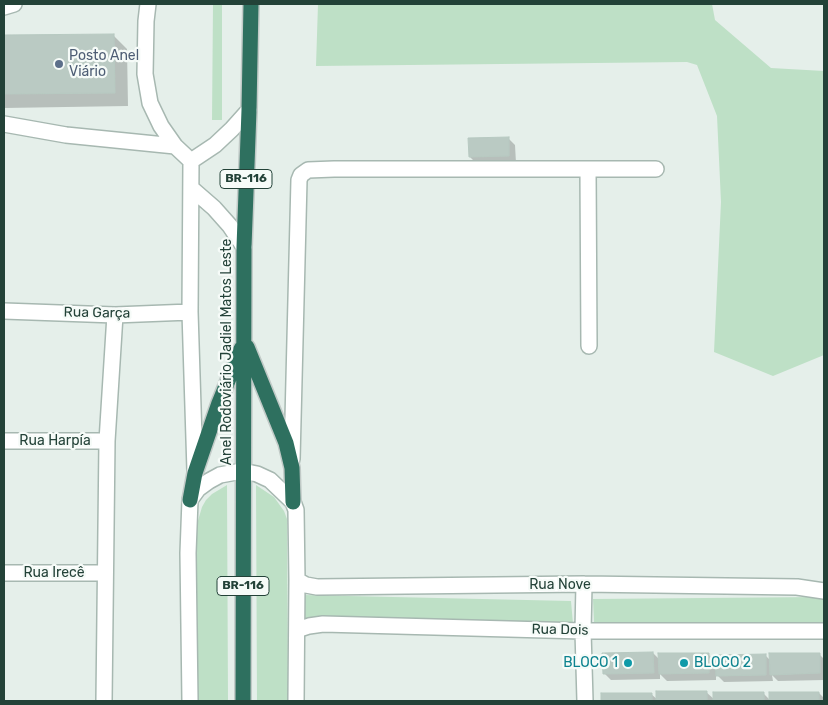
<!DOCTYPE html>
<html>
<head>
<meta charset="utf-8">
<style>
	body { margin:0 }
	#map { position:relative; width:828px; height:705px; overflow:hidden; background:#e5efea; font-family:Rubik,sans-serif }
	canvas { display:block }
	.frame { position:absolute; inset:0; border:5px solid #234238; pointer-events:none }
</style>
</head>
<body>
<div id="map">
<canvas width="828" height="705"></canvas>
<div class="frame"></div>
</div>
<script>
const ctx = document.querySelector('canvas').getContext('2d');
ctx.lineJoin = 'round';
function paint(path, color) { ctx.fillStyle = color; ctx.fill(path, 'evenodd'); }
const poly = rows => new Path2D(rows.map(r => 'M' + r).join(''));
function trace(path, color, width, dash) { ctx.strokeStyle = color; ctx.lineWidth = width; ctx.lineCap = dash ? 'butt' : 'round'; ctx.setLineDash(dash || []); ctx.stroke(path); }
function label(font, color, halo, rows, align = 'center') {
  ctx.font = font + ' Rubik,sans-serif'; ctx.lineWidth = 4.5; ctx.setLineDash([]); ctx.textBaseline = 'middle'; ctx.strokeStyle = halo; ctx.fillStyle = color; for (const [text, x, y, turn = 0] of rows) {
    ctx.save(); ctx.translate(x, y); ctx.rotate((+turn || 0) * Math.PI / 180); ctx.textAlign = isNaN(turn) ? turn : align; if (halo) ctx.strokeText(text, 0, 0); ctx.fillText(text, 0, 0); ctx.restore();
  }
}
const green = poly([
	[213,4,222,4,222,120,212,120],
	[318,4,712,4,715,20,771,68,824,71,824,355,773,376,714,352,721,202,717,116,697,65,687,62,316,66],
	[227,485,228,701,199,701,197,698,197,524,202,507,206,500,212,494],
	[256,485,274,497,284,511,287,519,288,693,287,701,257,701],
	[304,595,571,601,573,624,303,618],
	[817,597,824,599,824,625,594,622,593,599]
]);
const shadow = poly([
	[113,35,127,49,128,106,4,108,4,36],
	[508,138,515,145,516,163,477,164,470,157],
	[653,653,660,660,708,654,716,662,765,655,771,661,819,654,824,659,824,680,778,681,772,675,773,681,724,682,716,674,716,680,667,681,660,674,660,679,611,680,604,673],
	[706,692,715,700,763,693,770,700,819,693,824,698,824,694,824,701,603,701,602,695,651,694,658,700]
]);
const building = poly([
	[114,34,115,93,4,94,4,35,114,34],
	[509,137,509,156,469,157,468,138,509,137],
	[653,652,654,673,603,674,602,653,653,652],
	[658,653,709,653,709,673,659,674,658,653],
	[769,653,820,653,820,673,770,675,769,653],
	[766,654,766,675,716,676,715,655,766,654],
	[656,691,707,691,707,701,656,701,656,691],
	[713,692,764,692,764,701,713,701,713,692],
	[769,692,819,692,819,701,769,701,769,692],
	[601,693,652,693,652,701,601,701,601,693]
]);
const minor = poly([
	[148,4,146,21,145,74,150,103,161,126,175,146,191,161,190,312,195,471],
	[4,7,14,4],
	[4,124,66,135,175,146],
	[191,161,215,145,232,129,249,110],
	[588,169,589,346],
	[191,188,214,208,230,226,244,247],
	[4,311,115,315,190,312],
	[4,441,107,441],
	[292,459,299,180,301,175,308,170,334,169,656,169],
	[4,573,104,573],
	[297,580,306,585,317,587,584,584,797,587,824,591],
	[584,584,583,631,585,701],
	[297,630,309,626,323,624,583,631,824,631],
	[104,701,107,441,115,315],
	[190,701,188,553,190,500,198,489,209,481,220,475,242,471,257,474,270,480,293,502,296,510,297,580,296,701]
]);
const highway = poly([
	[247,347,286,443,292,468,293,502],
	[190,500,195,473,219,403,241,349],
	[243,701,244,247,249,110,251,4]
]);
const markers = [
	[59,64,5,"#5c6f8a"],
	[628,663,5,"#0f9aa8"],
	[684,663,5,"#0f9aa8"]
];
const shields = [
	[246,179,52],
	[243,586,52]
];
const shieldNames = [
	["BR-116",246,179],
	["BR-116",243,586]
];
const serviceNames = [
	["Posto Anel",69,56],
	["Viário",69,72]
];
const streetNames = [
	["Rua Garça",97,313,1],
	["Anel Rodoviário Jadiel Matos Leste",227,352,-90],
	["Rua Harpía",55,441],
	["Rua Irecê",54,573],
	["Rua Nove",560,585],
	["Rua Dois",560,630,1]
];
const cultureNames = [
	["BLOCO 1",618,663],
	["BLOCO 2",694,663,"left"]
];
paint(green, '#bee0c6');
paint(shadow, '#0003');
paint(building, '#bacac3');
trace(building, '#b7c9c1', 1);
trace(minor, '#a7b8b1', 18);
trace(highway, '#c1cac7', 18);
trace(minor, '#fff', 15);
trace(highway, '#2e705f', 15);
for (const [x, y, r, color] of markers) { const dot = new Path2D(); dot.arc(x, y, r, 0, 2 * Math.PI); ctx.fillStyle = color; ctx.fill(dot); trace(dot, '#f6fbf8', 2); }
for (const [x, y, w] of shields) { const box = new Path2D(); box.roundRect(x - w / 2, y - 9.5, w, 19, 4); ctx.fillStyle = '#f6fbf8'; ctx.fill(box); trace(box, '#234238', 1); }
label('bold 12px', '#234238', null, shieldNames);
label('14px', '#4e5e75', '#f6fbf8', serviceNames, 'left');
label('14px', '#234238', '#f6fbf8', streetNames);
label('14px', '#0d838f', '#f6fbf8', cultureNames, 'right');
</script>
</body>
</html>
